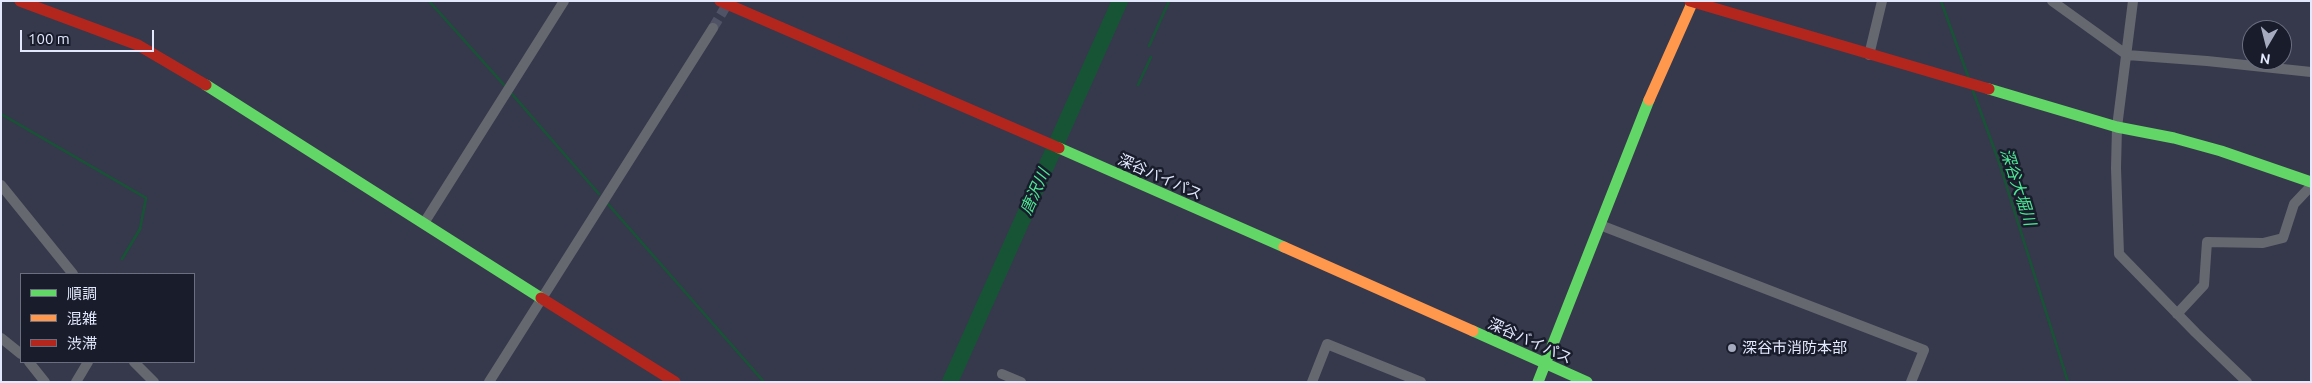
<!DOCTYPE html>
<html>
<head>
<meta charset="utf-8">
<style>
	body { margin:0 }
	#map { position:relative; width:2312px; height:383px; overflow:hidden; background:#36394b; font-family:Ubuntu,"Noto Sans JP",sans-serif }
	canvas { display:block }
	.frame { position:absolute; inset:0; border:2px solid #e3e8fd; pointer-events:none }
	.legend { position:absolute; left:20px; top:273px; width:175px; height:90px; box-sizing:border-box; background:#191c2b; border:1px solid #6a6e7f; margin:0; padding:6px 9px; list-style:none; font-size:15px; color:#e3e8fd }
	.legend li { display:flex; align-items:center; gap:10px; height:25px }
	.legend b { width:25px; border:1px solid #6a6e7f }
	.north { position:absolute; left:2242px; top:20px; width:50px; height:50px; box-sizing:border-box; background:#191c2b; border:1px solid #6a6e7f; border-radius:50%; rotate:188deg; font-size:14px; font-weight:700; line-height:20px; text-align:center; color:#e3e8fd }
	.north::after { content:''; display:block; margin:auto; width:18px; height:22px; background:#a6abbf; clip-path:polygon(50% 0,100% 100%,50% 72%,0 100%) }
	.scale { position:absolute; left:20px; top:30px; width:134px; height:22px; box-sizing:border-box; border:2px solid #e3e8fd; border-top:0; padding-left:6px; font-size:15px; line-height:18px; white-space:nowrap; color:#e3e8fd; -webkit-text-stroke:4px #191c2b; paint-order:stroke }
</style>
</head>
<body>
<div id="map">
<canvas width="2312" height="383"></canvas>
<div class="frame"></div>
<ul class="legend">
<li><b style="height:6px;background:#63d668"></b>順調</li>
<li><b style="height:6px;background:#ff974d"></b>混雑</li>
<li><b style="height:6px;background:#b3261e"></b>渋滞</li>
</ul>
<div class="north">N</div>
<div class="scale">100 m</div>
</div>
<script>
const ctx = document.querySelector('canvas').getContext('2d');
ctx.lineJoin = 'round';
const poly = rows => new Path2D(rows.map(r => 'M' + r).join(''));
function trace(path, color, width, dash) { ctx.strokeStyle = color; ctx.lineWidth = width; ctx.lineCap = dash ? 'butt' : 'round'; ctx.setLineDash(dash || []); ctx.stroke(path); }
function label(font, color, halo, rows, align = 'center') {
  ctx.font = font + ' Ubuntu,"Noto Sans JP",sans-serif'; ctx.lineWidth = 5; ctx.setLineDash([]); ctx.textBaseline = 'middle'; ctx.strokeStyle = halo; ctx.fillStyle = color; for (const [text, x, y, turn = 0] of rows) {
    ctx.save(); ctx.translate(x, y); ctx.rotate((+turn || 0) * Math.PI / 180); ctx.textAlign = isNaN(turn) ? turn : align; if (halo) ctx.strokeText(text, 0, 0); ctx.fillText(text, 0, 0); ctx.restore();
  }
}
const stream = poly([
	[429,1,505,86],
	[1941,1,1969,79],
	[1149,46,1169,1],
	[1138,85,1151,57],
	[1973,91,1999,162,2068,382],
	[512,94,599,194],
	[1,114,146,198,140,229,122,259],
	[608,204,764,382]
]);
const river = poly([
	[950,382,1120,1]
]);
const streetTunnel = poly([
	[713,28,729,1]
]);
const street = poly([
	[2052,1,2127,55,2207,61,2311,72],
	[2133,1,2117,127,2116,168,2119,254,2196,333,2247,382],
	[1869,55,1882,1],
	[1,185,73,274],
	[424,223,564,1],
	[1600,225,1924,350,1911,382],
	[2177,314,2204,285,2207,242,2263,243,2283,238,2294,204,2311,186],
	[1,338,21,354],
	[29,362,45,382],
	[134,362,154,382],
	[1002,374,1021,382],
	[76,382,88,362],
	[489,382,713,28],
	[1312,382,1327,344,1421,382]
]);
const fast = poly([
	[206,85,541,298],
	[1989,89,2117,127,2174,138,2221,151,2311,182],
	[1059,148,1284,247],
	[1473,331,1587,382],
	[1538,382,1649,100]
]);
const slow = poly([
	[1649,100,1693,1],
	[1284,247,1473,331]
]);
const jam = poly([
	[20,1,138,45,206,85],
	[720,1,1059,148],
	[1690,1,1989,89],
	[541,298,675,382]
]);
const markers = [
	[1732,348,5,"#a6abbf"]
];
const streetNames = [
	["深谷バイパス",1160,177,24],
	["深谷バイパス",1530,341,24]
];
const poiNames = [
	["深谷市消防本部",1742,348]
];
const waterNames = [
	["深谷大堀川",2018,187,72],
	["唐沢川",1035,192,-66]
];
trace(stream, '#175436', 2.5);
trace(river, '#175436', 16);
trace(streetTunnel, '#505366', 10, [10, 5]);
trace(street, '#666870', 10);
trace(fast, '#63d668', 11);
trace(slow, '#ff974d', 11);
trace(jam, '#b3261e', 11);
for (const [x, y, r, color] of markers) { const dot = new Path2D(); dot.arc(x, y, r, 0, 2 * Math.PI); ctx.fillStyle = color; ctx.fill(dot); trace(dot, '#191c2b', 2); }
label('15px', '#e3e8fd', '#191c2b', streetNames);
label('15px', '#e3e8fd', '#191c2b', poiNames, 'left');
label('italic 16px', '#4ce995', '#191c2b', waterNames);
</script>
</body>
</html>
